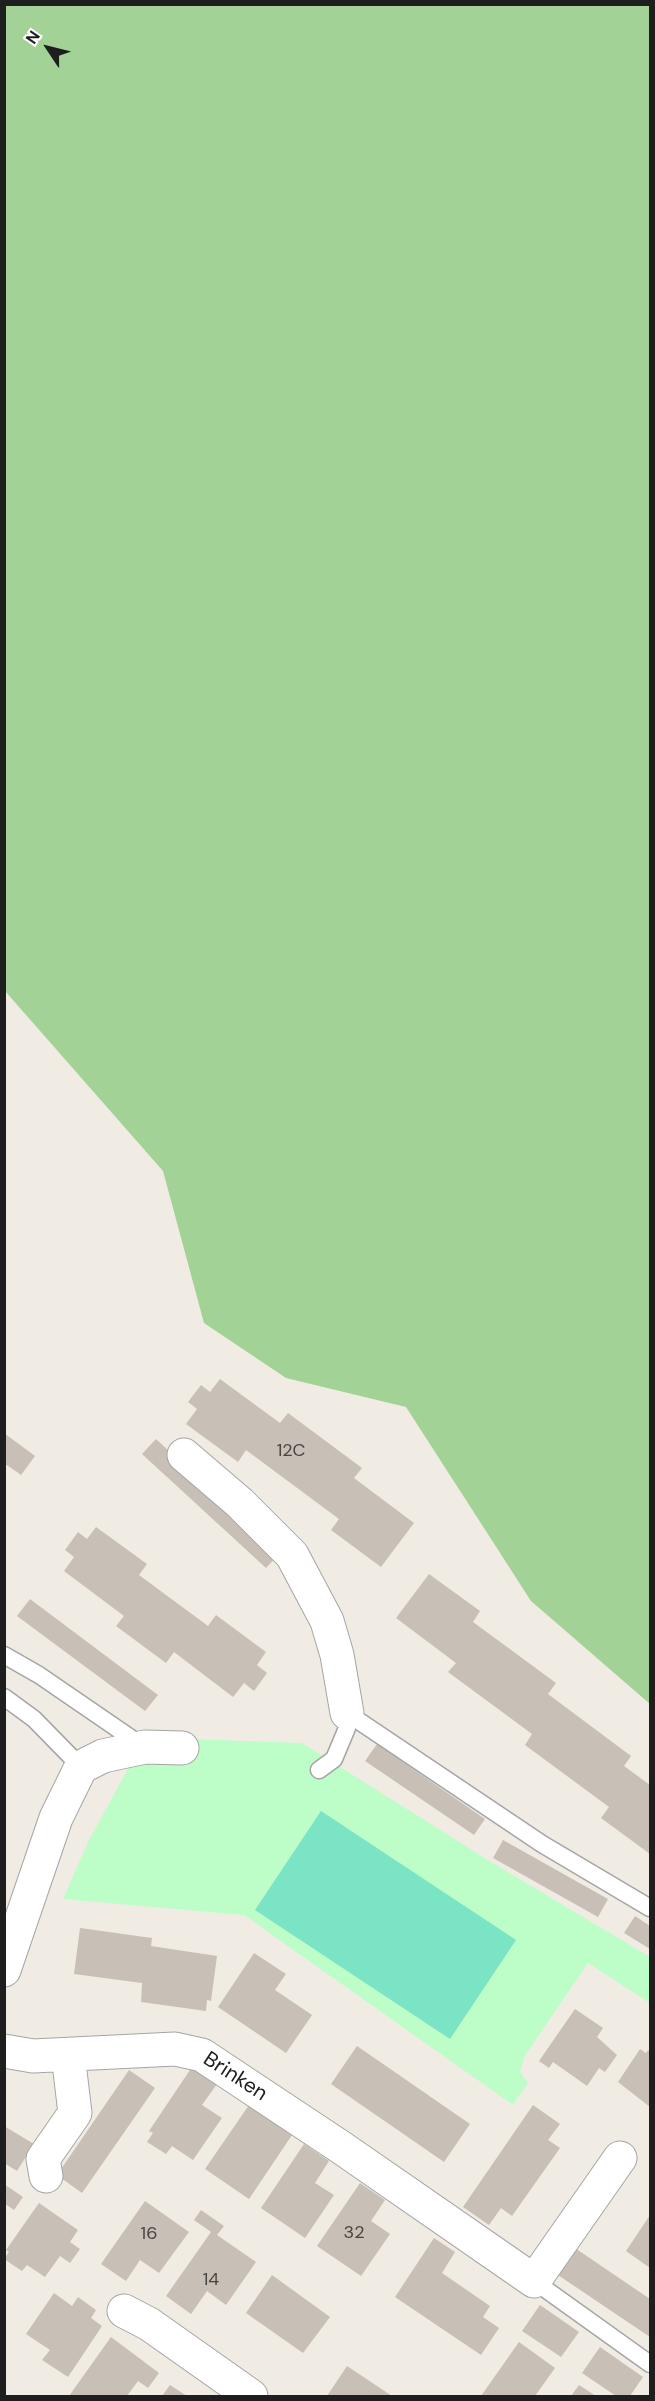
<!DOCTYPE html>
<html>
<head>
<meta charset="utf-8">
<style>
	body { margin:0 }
	#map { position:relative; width:655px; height:2401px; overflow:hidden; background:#f0ece3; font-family:"DM Sans",sans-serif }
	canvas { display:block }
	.frame { position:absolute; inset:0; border:6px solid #1e1e1e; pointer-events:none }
	.north { position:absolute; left:18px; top:18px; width:60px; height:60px; -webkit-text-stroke:4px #fff; paint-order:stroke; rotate:305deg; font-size:16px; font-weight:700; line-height:24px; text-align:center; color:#1e1e1e }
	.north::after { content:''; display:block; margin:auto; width:21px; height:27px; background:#1e1e1e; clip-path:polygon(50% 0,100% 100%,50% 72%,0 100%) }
</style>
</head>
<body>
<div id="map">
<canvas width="655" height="2401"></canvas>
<div class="frame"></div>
<div class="north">N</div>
</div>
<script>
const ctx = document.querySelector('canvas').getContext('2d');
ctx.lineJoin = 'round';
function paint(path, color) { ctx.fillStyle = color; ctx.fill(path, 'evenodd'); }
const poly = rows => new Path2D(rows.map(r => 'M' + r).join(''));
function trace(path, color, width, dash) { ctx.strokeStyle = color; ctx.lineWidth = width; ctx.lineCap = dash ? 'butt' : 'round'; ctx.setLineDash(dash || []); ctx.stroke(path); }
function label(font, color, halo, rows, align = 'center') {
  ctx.font = font + ' "DM Sans",sans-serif'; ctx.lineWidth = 4.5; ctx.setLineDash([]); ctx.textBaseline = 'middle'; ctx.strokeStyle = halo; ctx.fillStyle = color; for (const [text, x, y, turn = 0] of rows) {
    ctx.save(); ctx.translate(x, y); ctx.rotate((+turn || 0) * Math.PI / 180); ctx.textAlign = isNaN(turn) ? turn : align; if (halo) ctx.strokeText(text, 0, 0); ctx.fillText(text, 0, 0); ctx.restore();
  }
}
const forest = poly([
	[4,5,650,5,650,1704,531,1601,406,1407,286,1378,204,1323,163,1171,5,991]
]);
const park = poly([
	[157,1738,302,1743,491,1862,650,1957,650,2003,588,1963,524,2057,520,2072,528,2083,513,2105,244,1915,63,1899,89,1840,129,1767]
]);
const pitch = poly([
	[321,1811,516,1940,450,2039,255,1910]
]);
const building = poly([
	[220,1379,280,1423,288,1413,362,1468,354,1478,414,1523,381,1567,331,1530,339,1519,246,1450,238,1462,186,1424,197,1409,188,1402,201,1385,210,1392],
	[4,1433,35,1456,21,1475,7,1465,4,1468],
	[156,1439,280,1553,266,1568,142,1454],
	[96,1527,147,1564,139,1575,208,1626,216,1615,266,1652,257,1665,267,1673,254,1691,244,1683,233,1697,174,1652,166,1663,116,1626,124,1616,64,1571,74,1557,65,1550,78,1532,87,1539],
	[429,1574,480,1611,473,1622,556,1683,548,1694,631,1756,624,1766,650,1785,650,1854,601,1818,609,1807,525,1745,532,1734,448,1672,456,1663,396,1618],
	[30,1599,158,1695,145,1711,17,1616],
	[377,1744,485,1819,474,1835,365,1761],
	[503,1840,608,1899,598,1917,493,1858],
	[635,1916,650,1926,650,1949,624,1933],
	[80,1928,152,1938,151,1946,217,1956,211,2001,207,2000,206,2011,141,2002,142,1983,74,1974],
	[254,1953,286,1974,275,1990,312,2015,286,2053,218,2007],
	[575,2009,603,2028,597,2037,617,2055,605,2072,599,2068,587,2086,553,2062,549,2068,539,2061],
	[357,2046,470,2124,444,2162,331,2084],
	[640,2049,646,2053,648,2050,650,2052,650,2107,618,2082],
	[192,2067,217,2084,202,2105,222,2118,193,2160,172,2146,166,2154,147,2142,153,2133,149,2131],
	[129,2070,155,2088,82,2193,57,2175],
	[249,2105,292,2135,249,2199,205,2169],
	[533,2105,560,2124,548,2140,560,2148,512,2216,501,2208,489,2225,463,2207],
	[4,2126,34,2144,17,2171,4,2163],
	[304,2144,329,2161,315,2183,334,2195,305,2238,261,2208],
	[360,2183,385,2200,371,2221,390,2234,361,2276,317,2246],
	[4,2184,23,2197,14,2210,4,2203],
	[145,2201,189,2232,159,2273,140,2260,126,2281,101,2264],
	[39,2203,78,2230,70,2242,80,2249,70,2263,60,2256,45,2277,27,2265,22,2271,4,2259,9,2252,6,2250],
	[201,2210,224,2226,217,2235,256,2262,226,2305,207,2291,191,2314,166,2296,211,2232,194,2220],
	[650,2215,650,2268,626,2251],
	[434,2238,455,2252,442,2273,490,2306,483,2317,499,2328,481,2355,395,2297],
	[572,2246,650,2299,650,2337,555,2273],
	[272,2275,330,2317,303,2353,246,2313],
	[54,2293,72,2306,78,2297,96,2310,91,2318,102,2326,68,2377,42,2360,50,2350,26,2334],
	[540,2305,579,2332,561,2357,522,2331],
	[111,2337,159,2373,148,2388,138,2381,127,2396,69,2396],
	[519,2342,555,2368,535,2396,481,2396],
	[600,2347,643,2377,630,2396,616,2396,582,2373],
	[347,2366,392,2396,327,2396],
	[170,2385,187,2396,162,2396],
	[579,2385,596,2396,571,2396]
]);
const lane = poly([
	[4,1655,39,1675,144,1747],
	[4,1697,34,1719,81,1767],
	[319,1770,334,1759,347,1728,347,1713,542,1844,650,1908],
	[534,2281,650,2364]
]);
const street = poly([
	[184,1455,240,1503,292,1555,327,1621,337,1655,347,1713],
	[4,1970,56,1818,81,1767,103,1756,145,1747,182,1748],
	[4,2051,33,2056,175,2049,202,2055,342,2148,534,2281,620,2158],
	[46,2176,43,2159,75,2113,68,2055],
	[124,2311,149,2324,251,2396]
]);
const numberNames = [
	["12C",291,1451],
	["32",354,2233],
	["16",149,2234],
	["14",211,2280]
];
const streetNames = [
	["Brinken",235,2077,33]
];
paint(forest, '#a2d295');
paint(park, '#bdfdc7');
paint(pitch, '#7be4c4');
paint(building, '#c8bfb6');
trace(lane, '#a5a5a5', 19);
trace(street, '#a5a5a5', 35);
trace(lane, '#fff', 16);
trace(street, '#fff', 33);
label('18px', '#484644', null, numberNames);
label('21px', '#1e1e1e', '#fff', streetNames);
</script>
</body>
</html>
